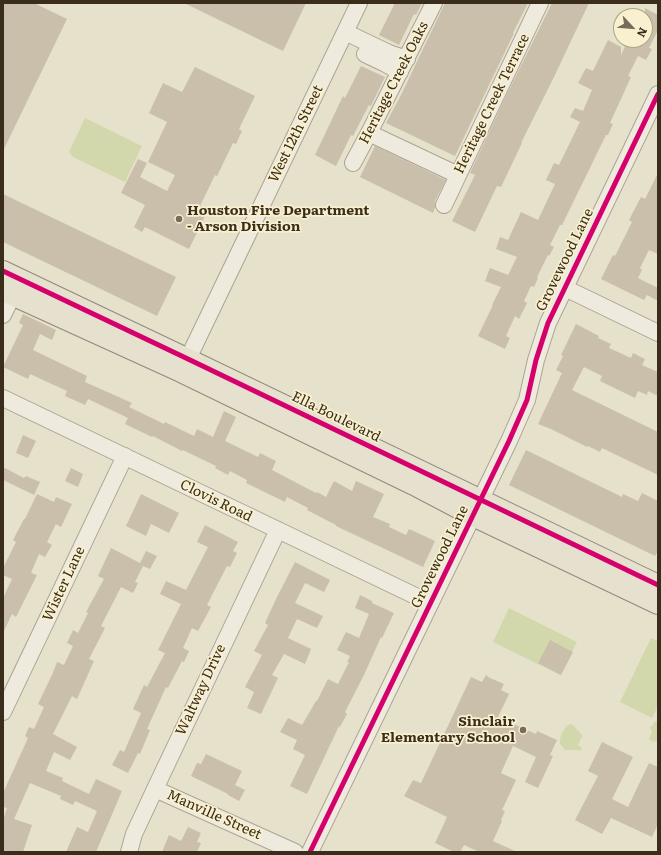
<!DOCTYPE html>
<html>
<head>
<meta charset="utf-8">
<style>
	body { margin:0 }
	#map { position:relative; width:661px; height:855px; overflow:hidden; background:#e6e1cb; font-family:Literata,serif }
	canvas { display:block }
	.frame { position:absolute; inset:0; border:4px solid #3b2d1b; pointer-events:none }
	.north { position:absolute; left:613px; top:8px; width:40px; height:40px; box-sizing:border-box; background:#f9f0cf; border:1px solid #ada287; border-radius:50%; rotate:116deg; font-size:11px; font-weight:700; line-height:16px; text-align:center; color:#3b2d1b }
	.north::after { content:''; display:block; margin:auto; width:14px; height:18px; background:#776c59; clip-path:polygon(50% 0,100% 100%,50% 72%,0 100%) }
</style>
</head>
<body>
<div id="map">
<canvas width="661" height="855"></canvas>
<div class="frame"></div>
<div class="north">N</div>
</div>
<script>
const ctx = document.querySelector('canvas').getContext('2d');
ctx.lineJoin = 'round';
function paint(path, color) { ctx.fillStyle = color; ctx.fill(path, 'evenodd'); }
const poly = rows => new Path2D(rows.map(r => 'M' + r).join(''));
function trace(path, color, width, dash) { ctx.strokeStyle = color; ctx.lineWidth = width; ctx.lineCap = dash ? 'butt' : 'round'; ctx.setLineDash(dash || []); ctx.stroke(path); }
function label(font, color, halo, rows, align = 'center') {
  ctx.font = font + ' Literata,serif'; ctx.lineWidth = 3.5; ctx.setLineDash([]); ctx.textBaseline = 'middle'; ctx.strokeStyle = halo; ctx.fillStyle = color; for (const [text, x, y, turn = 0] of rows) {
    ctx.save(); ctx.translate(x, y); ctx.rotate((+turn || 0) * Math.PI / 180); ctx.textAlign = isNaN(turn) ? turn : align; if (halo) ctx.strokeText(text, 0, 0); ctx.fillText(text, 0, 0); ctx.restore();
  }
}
const green = poly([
	[85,118,142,146,125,182,73,157,69,152],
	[509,608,577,642,560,675,493,642],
	[651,638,658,641,658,706,652,718,620,702],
	[658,721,658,743,656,741,654,742,650,740,649,738,652,732,650,727,653,725,654,722],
	[571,724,574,726,582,735,582,737,578,745,582,748,580,751,578,750,565,750,560,744,560,739,562,733,566,727,568,725]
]);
const building = poly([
	[3,3,34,3,67,19,3,151],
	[184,3,306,3,283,51],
	[395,3,422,3,416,15,414,14,399,45,379,35],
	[445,3,528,3,513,33,514,33,455,156,386,123,401,95],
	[552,3,589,3,553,79,521,143,522,143,501,187,497,186,475,232,452,221,475,175,470,173,506,96],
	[645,8,658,15,658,30,649,48,652,49,646,60,638,56,628,76,631,77,610,123,613,124,608,135,606,135,562,225,560,225,550,245,554,247,549,256,548,255,537,277,538,278,534,287,531,286,524,301,527,303,519,319,515,316,506,336,510,338,505,349,478,336,493,305,492,305,501,287,485,281,490,268,508,275,517,257,496,249,500,237,508,240,521,212,538,220,555,184,546,180,554,163,559,165,580,122,570,117,575,108,583,111,592,90,578,83,586,68,593,71,608,40,621,47,621,55,628,40,634,40,645,45],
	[361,66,385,77,371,106,369,105,353,136,351,135,336,166,315,155,343,96,345,98],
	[195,67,255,96,239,129,242,131,236,144,233,143,217,176,215,175,200,206,208,210,189,249,145,227,142,232,134,227,145,205,121,193,138,159,147,163,140,177,167,191,175,175,148,162,167,122,149,113,163,83,182,92],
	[375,146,446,180,435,201,435,207,433,213,360,177],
	[658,173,658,254,649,250,640,268,642,270,638,278,658,288,658,301,647,295,644,300,601,279,613,255,615,256,632,222,629,220,641,197,645,199],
	[3,194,176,277,157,316,3,242],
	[23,314,56,330,52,340,40,334,33,350,87,376,85,382,132,403,129,407,164,424,165,422,194,436,197,429,213,437,224,411,236,417,225,441,258,457,260,453,276,461,272,470,316,493,317,492,326,497,334,481,352,491,356,481,384,494,373,517,390,524,389,527,406,535,409,529,435,541,423,567,336,526,336,525,307,510,308,508,287,497,285,502,246,483,247,480,230,471,228,475,215,468,216,466,183,450,182,451,153,436,152,437,125,424,128,418,88,399,85,405,65,396,67,391,30,374,28,379,3,367,23,325,19,323],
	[576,324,599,336,598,338,611,344,609,348,631,358,633,353,645,359,642,365,658,372,658,396,648,391,647,395,638,391,635,398,600,381,602,376,584,367,572,390,658,432,658,475,602,448,600,452,588,446,587,447,551,429,538,424,562,373,556,370,563,356,561,355],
	[23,435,36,441,28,458,16,453],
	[526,450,622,497,623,494,638,501,642,493,658,501,658,551,655,556,509,485],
	[3,467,24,478,26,476,40,482,34,495,3,480],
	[71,468,83,474,78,487,65,481],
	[37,494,54,502,56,497,72,504,61,527,56,524,47,542,52,545,45,557,39,554,31,573,37,575,16,617,12,614,3,633,3,598,12,579,3,575,3,568,16,542,13,540,24,519,25,519],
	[141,494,179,513,169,533,151,524,146,536,126,526],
	[205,525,238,542,233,551,237,553,230,567,227,566,207,605,211,607,198,631,192,628,183,648,189,651,184,662,182,661,168,688,166,687,147,729,150,730,140,754,138,753,128,773,112,765,120,750,124,752,141,713,133,709,144,685,147,687,165,653,158,650,181,604,160,594,166,581,186,590,208,547,197,542],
	[111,548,140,563,146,551,157,556,150,569,143,566,135,582,138,583,133,593,121,587,101,626,105,628,89,659,94,661,77,699,72,696,53,734,77,747,70,760,54,752,46,771,63,778,62,781,89,794,96,779,122,791,96,852,66,852,77,827,88,832,97,811,75,801,73,805,60,799,61,796,30,783,14,819,32,825,23,852,7,852,3,851,3,820,7,808,3,807,3,793,28,738,25,736,29,727,34,729,44,707,38,704,52,675,57,662,64,665,73,646,67,643,73,630,78,633,88,613,86,612,104,579,98,576],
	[295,562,330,580,324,592,305,583,295,603,323,616,317,628,297,619,288,638,311,649,305,664,284,654,272,675,278,678,261,714,247,708,254,692,245,687,262,655,254,651,268,625,265,623,277,597],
	[360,595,372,601,372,603,394,613,382,638,381,637,364,675,345,712,347,714,340,727,339,726,307,794,290,786,305,755,293,749,297,740,280,732,288,718,302,725,316,701,317,701,328,679,338,684,349,662,347,662,350,656,337,650,346,632,359,638,369,614,355,608],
	[550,640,573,652,561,675,538,663],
	[486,675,490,678,504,684,501,690,509,694,498,717,536,734,537,731,557,740,550,755,553,756,538,788,525,782,536,757,513,746,501,773,516,780,502,810,505,811,501,820,502,821,493,841,517,852,479,852,464,845,460,852,454,852,435,843,447,817,404,796,413,780,421,783,471,677,482,682],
	[602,742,633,757,612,799,628,807,649,763,658,767,658,824,652,837,611,818,602,834,575,820,598,776,588,771],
	[206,754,242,771,235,785,245,790,239,801,228,795,228,794,191,776,197,763,201,764],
	[188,827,201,833,197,842,201,843,197,852,162,852,169,835,181,841]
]);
const minor = poly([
	[345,32,389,53,407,59],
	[365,54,384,63,400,72],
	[369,133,458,175],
	[353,163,369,133,434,3],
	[444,205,540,3],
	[565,288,658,333],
	[3,315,17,286],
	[183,369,359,3],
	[3,398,430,603],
	[3,712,125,456],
	[155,789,295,852],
	[129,852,134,834,155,789,278,530],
	[310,852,509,441,527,400,536,360,548,323,658,94]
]);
const major = poly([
	[3,271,188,359,658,585],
	[3,291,181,372,414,485,473,516,658,604]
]);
const cycleway = poly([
	[3,271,188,359,658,585],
	[310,852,509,441,527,400,536,360,548,323,658,94]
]);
const markers = [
	[179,219,4,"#776c59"],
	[523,730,4,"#776c59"]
];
const streetNames = [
	["Heritage Creek Oaks",394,83,-63],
	["Heritage Creek Terrace",492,104,-64],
	["West 12th Street",296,134,-64],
	["Grovewood Lane",565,260,-64],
	["Ella Boulevard",336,417,26],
	["Clovis Road",216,501,26],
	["Grovewood Lane",440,557,-64],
	["Wister Lane",64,584,-65],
	["Waltway Drive",201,690,-65],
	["Manville Street",214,815,24]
];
const poiNames = [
	["Houston Fire Department",187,211],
	["- Arson Division",187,227],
	["Sinclair",515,722,"right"],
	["Elementary School",515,738,"right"]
];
paint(green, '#d3d8ac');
paint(building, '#cabfab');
trace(minor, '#aba494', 18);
trace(major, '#908a7b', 22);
trace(minor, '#eeeadd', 16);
trace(major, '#e6e0ce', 20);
trace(cycleway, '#d6006c', 5);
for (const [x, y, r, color] of markers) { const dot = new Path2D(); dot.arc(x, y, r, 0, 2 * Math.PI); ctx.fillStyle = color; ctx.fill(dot); trace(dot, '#f9f0cf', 1.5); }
label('14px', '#3b2d1b', '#f9f0cf', streetNames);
label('bold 14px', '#3b2d1b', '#f9f0cf', poiNames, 'left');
</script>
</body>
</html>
